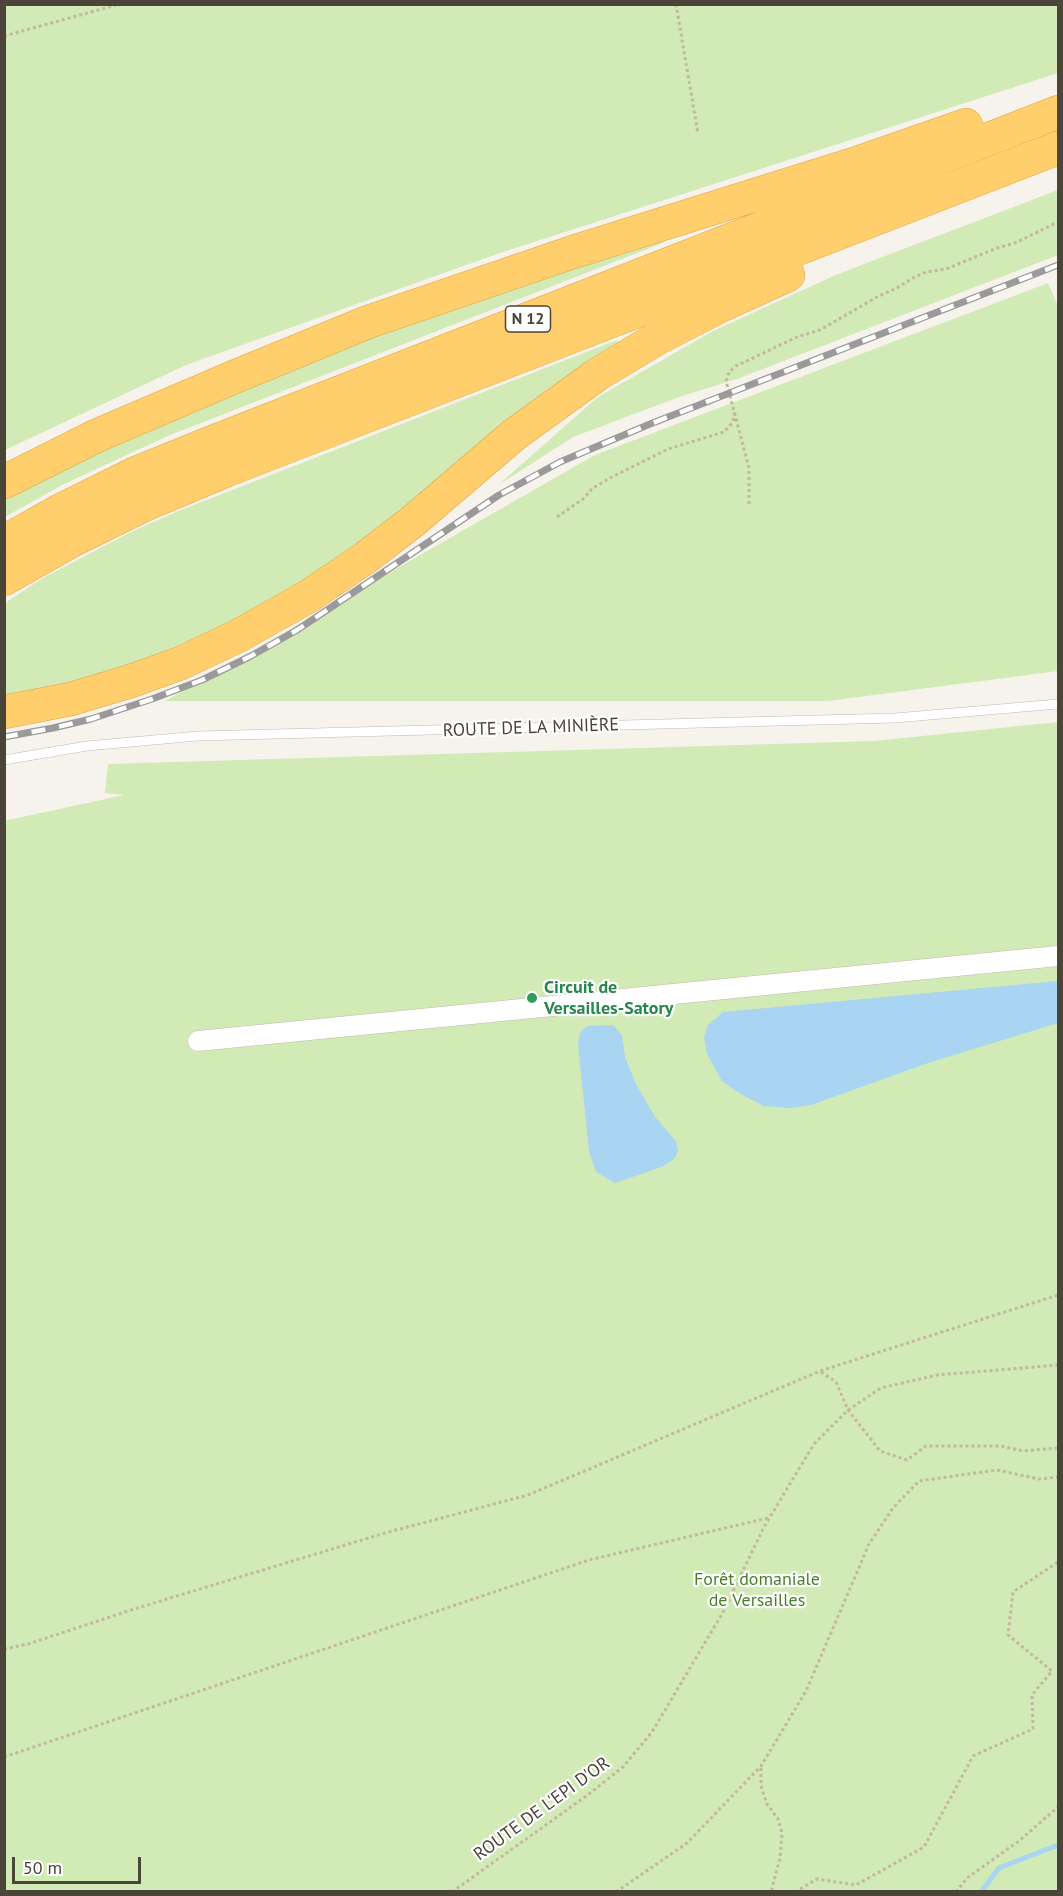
<!DOCTYPE html>
<html>
<head>
<meta charset="utf-8">
<style>
	body { margin:0 }
	#map { position:relative; width:1063px; height:1896px; overflow:hidden; background:#f6f3ec; font-family:"PT Sans",sans-serif }
	canvas { display:block }
	.frame { position:absolute; inset:0; border:6px solid #4b4439; pointer-events:none }
	.scale { position:absolute; left:12px; top:1857px; width:129px; height:27px; box-sizing:border-box; border:3px solid #4b4439; border-top:0; padding-left:8px; font-size:18px; line-height:21px; white-space:nowrap; color:#4b4439; -webkit-text-stroke:4px #fff; paint-order:stroke }
</style>
</head>
<body>
<div id="map">
<canvas width="1063" height="1896"></canvas>
<div class="frame"></div>
<div class="scale">50 m</div>
</div>
<script>
const ctx = document.querySelector('canvas').getContext('2d');
ctx.lineJoin = 'round';
function paint(path, color) { ctx.fillStyle = color; ctx.fill(path, 'evenodd'); }
const poly = rows => new Path2D(rows.map(r => 'M' + r).join(''));
function trace(path, color, width, dash) { ctx.strokeStyle = color; ctx.lineWidth = width; ctx.lineCap = dash ? 'butt' : 'round'; ctx.setLineDash(dash || []); ctx.stroke(path); }
function label(font, color, halo, rows, align = 'center') {
  ctx.font = font + ' "PT Sans",sans-serif'; ctx.lineWidth = 4.5; ctx.setLineDash([]); ctx.textBaseline = 'middle'; ctx.strokeStyle = halo; ctx.fillStyle = color; for (const [text, x, y, turn = 0] of rows) {
    ctx.save(); ctx.translate(x, y); ctx.rotate((+turn || 0) * Math.PI / 180); ctx.textAlign = isNaN(turn) ? turn : align; if (halo) ctx.strokeText(text, 0, 0); ctx.fillText(text, 0, 0); ctx.restore();
  }
}
const green = poly([
	[4,5,1058,5,1058,73,497,254,186,365,5,450],
	[1058,190,1058,255,737,379,682,396,573,437,497,486,598,397,713,331,838,274],
	[661,236,663,243,170,435,62,485,5,517,5,495,265,375],
	[1048,283,1058,306,1058,671,828,701,165,701,595,455],
	[617,340,619,344,358,550,201,643,5,702,5,603,43,578,131,532,176,512],
	[1058,722,1058,1891,5,1891,4,821,124,795,105,793,108,764,874,741]
]);
const water = poly([
	[1058,981,1058,1023,928,1063,811,1105,791,1108,764,1106,739,1093,722,1081,707,1054,704,1037,708,1025,723,1012],
	[613,1025,622,1035,625,1057,636,1084,655,1117,676,1141,678,1150,675,1158,664,1166,615,1183,596,1172,589,1151,578,1044,580,1033,587,1026]
]);
const stream = poly([
	[981,1892,999,1868,1058,1845]
]);
const path = poly([
	[676,4,698,134],
	[4,36,120,4],
	[749,504,749,468,726,381,729,372,736,366,797,337,820,330,877,297,897,288,911,279,926,272,946,269,997,248,1015,243,1058,222],
	[557,517,583,499,593,488,610,478,668,449,724,432,733,422,735,411],
	[821,1372,836,1382,848,1410,880,1451,907,1460,926,1446,1001,1446,1023,1451,1058,1448],
	[4,1649,28,1644,134,1609,385,1533,528,1495,820,1371,1058,1295],
	[4,1757,589,1560,768,1518],
	[761,1768,761,1786,767,1804,778,1819,782,1833,780,1858,771,1892],
	[452,1892,589,1794,623,1767,652,1732,722,1614,764,1527,814,1444,848,1410,881,1388,937,1375,1058,1365],
	[616,1892,687,1843,761,1766,806,1691,869,1544,893,1508,919,1481,997,1470,1039,1479,1058,1477],
	[795,1892,817,1879,856,1885,924,1847,973,1756,1033,1729,1032,1695,1052,1671,1008,1635,1013,1592,1058,1562],
	[956,1892,967,1878,1019,1841,1058,1807]
]);
const lane = poly([
	[4,760,87,746,198,736,895,718,1058,704]
]);
const street = poly([
	[198,1041,1058,956]
]);
const highway = poly([
	[4,482,96,436,234,377,368,322,573,252,854,164,966,125],
	[4,542,59,511,136,473,210,443,1058,112],
	[4,579,73,540,146,504,227,470,1058,148],
	[4,712,71,699,131,681,181,663,238,636,309,596,365,558,412,522,515,434,598,374,656,339,722,305,788,275]
]);
const rail = poly([
	[4,737,53,728,91,719,152,699,202,680,251,656,297,630,499,495,560,462,650,424,1058,265]
]);
const markers = [
	[532,998,6,"#2e9e5b"]
];
const shields = [
	[528,319,45]
];
const shieldNames = [
	["N 12",528,319]
];
const streetNames = [
	["ROUTE DE LA MINIÈRE",531,728,-2],
	["ROUTE DE L'EPI D'OR",542,1809,-36]
];
const leisureNames = [
	["Circuit de",544,988],
	["Versailles-Satory",544,1009]
];
const parkNames = [
	["Forêt domaniale",757,1580],
	["de Versailles",757,1601]
];
paint(green, '#d2eab5');
paint(water, '#a9d4f2');
trace(stream, '#a9d4f2', 5);
trace(lane, '#c2bbae', 10);
trace(street, '#c2bbae', 21);
trace(highway, '#e0a43c', 34);
trace(path, '#c4b79f', 3, [3, 3]);
trace(lane, '#fff', 9);
trace(street, '#fff', 20);
trace(highway, '#ffcf6e', 33);
trace(rail, '#9a9a9a', 7);
trace(rail, '#fff', 4.5, [14]);
for (const [x, y, r, color] of markers) { const dot = new Path2D(); dot.arc(x, y, r, 0, 2 * Math.PI); ctx.fillStyle = color; ctx.fill(dot); trace(dot, '#fff', 2); }
for (const [x, y, w] of shields) { const box = new Path2D(); box.roundRect(x - w / 2, y - 13, w, 26, 4.5); ctx.fillStyle = '#fff'; ctx.fill(box); trace(box, '#4b4439', 1.5); }
label('bold 16px', '#4b4439', null, shieldNames);
label('18px', '#4b4439', '#fff', streetNames);
label('bold 18px', '#27864d', '#fff', leisureNames, 'left');
label('18px', '#4a7f2a', '#fff', parkNames);
</script>
</body>
</html>
